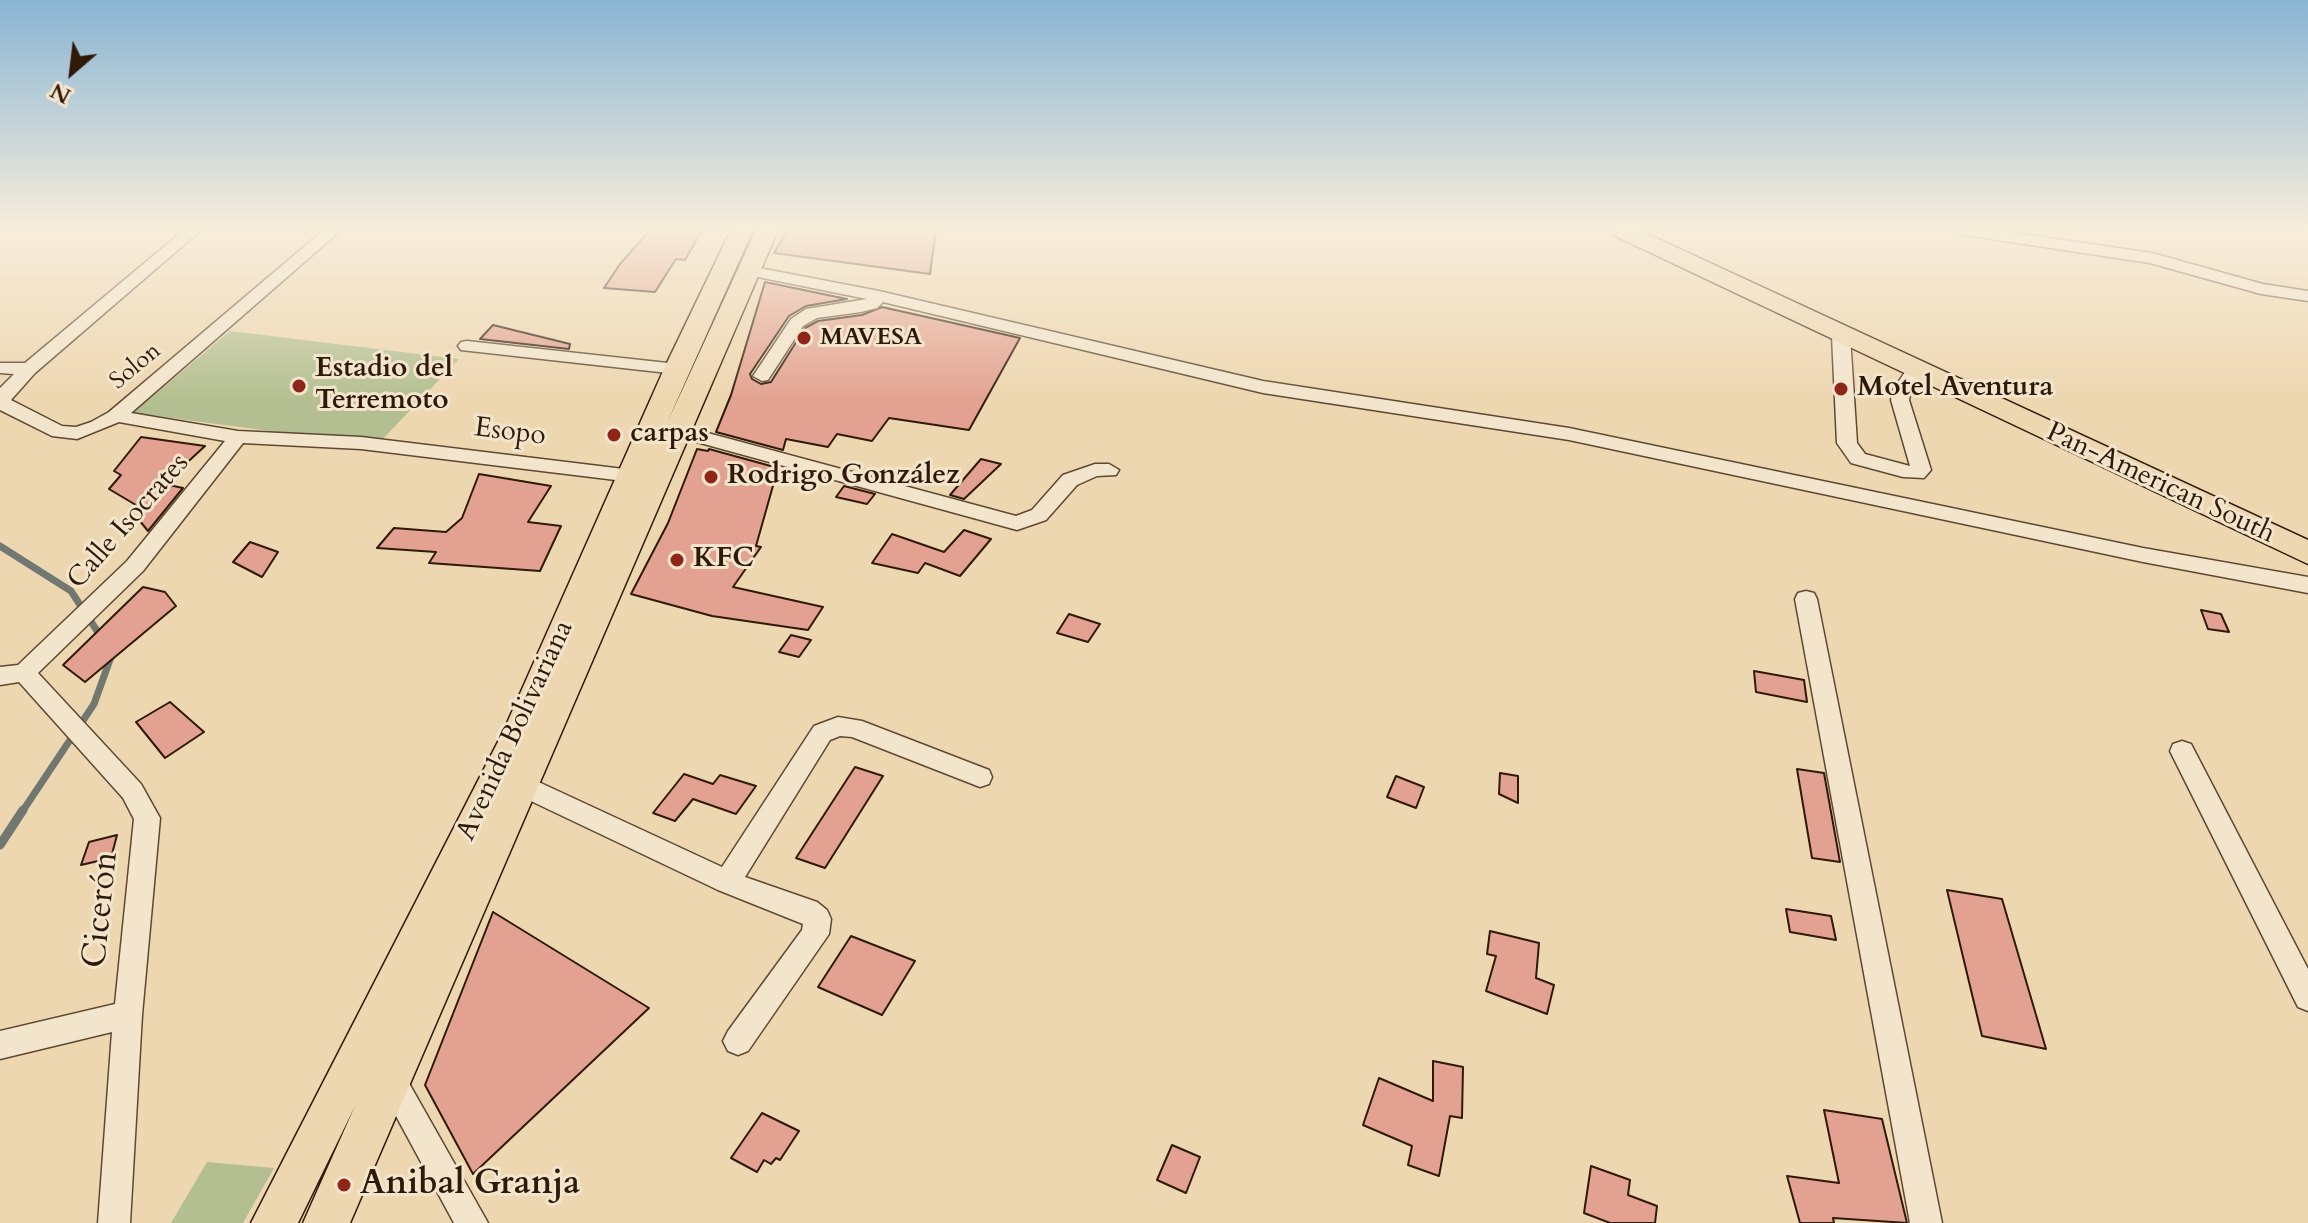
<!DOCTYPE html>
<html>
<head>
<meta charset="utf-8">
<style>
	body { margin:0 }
	#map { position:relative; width:2308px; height:1223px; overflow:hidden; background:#edd7b0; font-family:Cardo,serif }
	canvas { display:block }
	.north { position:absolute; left:32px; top:32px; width:80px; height:80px; -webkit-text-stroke:6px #f3e5cc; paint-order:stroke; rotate:208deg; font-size:22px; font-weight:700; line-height:32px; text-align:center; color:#2f1909 }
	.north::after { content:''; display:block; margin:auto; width:28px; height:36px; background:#2f1909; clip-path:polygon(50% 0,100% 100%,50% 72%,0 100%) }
</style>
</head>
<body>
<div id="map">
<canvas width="2308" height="1223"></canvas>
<div class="north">N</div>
</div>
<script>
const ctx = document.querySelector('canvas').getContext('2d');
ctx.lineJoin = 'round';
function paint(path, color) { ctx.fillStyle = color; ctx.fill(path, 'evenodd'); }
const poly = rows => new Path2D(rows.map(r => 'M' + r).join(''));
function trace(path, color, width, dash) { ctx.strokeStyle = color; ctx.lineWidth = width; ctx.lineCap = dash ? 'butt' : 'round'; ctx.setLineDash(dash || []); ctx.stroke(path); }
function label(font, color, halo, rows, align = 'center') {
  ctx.font = font + ' Cardo,serif'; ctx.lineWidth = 6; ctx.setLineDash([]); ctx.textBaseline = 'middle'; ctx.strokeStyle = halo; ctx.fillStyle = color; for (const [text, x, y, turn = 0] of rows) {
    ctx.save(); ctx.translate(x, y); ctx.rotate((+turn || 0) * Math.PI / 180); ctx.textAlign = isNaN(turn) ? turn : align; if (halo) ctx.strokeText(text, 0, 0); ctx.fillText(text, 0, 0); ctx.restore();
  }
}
const green = poly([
	[230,331,459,359,377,445,133,413],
	[207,1162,274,1168,243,1223,171,1223]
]);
const streamFar1 = poly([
	[0,546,71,591,101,637],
	[22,812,94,704,112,654]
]);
const stream = poly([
	[0,845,23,810]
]);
const building = poly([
	[650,230,702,230,685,260,676,259,655,292,604,288,620,264,650,230],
	[788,230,936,230,930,274,774,253,788,230],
	[765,282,847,299,806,306,789,316,750,374,752,379,761,384,771,382,805,328,818,321,862,315,882,307,1020,338,969,430,889,418,872,441,837,434,828,447,786,439,783,450,716,432,731,395,765,282],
	[493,325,570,344,569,349,480,339,493,325],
	[141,437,205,446,164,484,183,488,148,531,139,520,146,511,109,489,121,475,114,471,141,437],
	[697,449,708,451,709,449,778,468,756,546,761,547,733,587,823,607,808,630,712,616,631,594,668,523,697,449],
	[981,459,1001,464,964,499,950,495,981,459],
	[479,474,551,486,528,522,561,526,540,571,429,563,436,552,377,548,394,528,446,532,462,518,479,474],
	[844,486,875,494,867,504,836,497,844,486],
	[964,530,991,539,960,576,925,563,918,573,872,563,892,534,944,552,964,530],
	[250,542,278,552,262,577,233,562,250,542],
	[143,587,165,592,176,606,85,682,63,665,143,587],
	[2201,610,2221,614,2229,632,2208,629,2201,610],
	[1069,614,1100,624,1088,642,1057,633,1069,614],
	[791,635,811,640,799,657,779,652,791,635],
	[1754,671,1804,680,1807,702,1756,692,1754,671],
	[170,702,204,732,165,758,136,722,170,702],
	[855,767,883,776,825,868,796,858,855,767],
	[1797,769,1824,773,1840,862,1812,858,1797,769],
	[1500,773,1518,776,1518,803,1499,794,1500,773],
	[684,774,713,784,720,775,756,786,736,814,693,799,675,821,653,813,684,774],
	[1396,776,1424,787,1416,808,1387,797,1396,776],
	[117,835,111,858,81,865,89,842,117,835],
	[1947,890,2002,899,2046,1049,1982,1036,1947,890],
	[1786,909,1831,916,1836,940,1790,932,1786,909],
	[493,912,649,1008,473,1174,425,1085,493,912],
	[1490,931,1539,943,1536,978,1554,985,1547,1014,1486,991,1496,956,1487,954,1490,931],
	[851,936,915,961,882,1015,818,987,851,936],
	[1433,1061,1463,1067,1462,1118,1450,1116,1439,1176,1408,1165,1412,1146,1363,1125,1379,1078,1433,1101,1433,1061],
	[1824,1110,1882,1119,1907,1223,1833,1218,1834,1223,1800,1223,1787,1176,1839,1183,1824,1110],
	[762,1113,799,1131,780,1160,776,1158,771,1164,764,1160,757,1172,731,1158,762,1113],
	[1172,1145,1200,1157,1186,1193,1157,1180,1172,1145],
	[1591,1166,1630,1180,1628,1195,1657,1206,1655,1223,1610,1223,1584,1213,1591,1166]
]);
const minor = poly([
	[184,230,201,230,35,373,11,400,62,426,76,427,91,422,109,412,324,230,341,230,131,413,238,431,361,437,632,470,642,476,632,482,361,449,243,443,143,571,38,673,141,784,160,818,142,1015,130,1223,98,1223,112,1032,0,1059,0,1031,115,1004,134,819,123,798,19,682,0,685,0,667,18,665,127,561,225,441,119,422,77,439,52,436,0,410,0,388,14,374,0,373,0,363,25,363,184,230],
	[1956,230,1995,230,2152,253,2263,284,2308,291,2308,301,2261,294,2150,263,1964,235,1956,230],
	[749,266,879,291,1263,381,1569,428,2143,548,2308,577,2308,593,2143,562,1569,440,1263,393,883,302,877,308,861,312,817,318,803,326,768,380,762,381,753,376,791,319,806,309,867,299,743,274,741,271,743,268,749,266],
	[1841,331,1850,336,1857,443,1865,454,1910,466,1891,400,1893,390,1909,366,1915,365,1924,370,1911,390,1909,400,1931,470,1924,478,1903,477,1851,463,1837,443,1832,336,1841,331],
	[467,341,677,364,686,369,677,374,461,350,458,346,461,342,467,341],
	[678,425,1016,516,1032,510,1063,475,1095,464,1109,464,1119,470,1116,475,1097,476,1077,485,1046,520,1017,530,671,435,668,431,671,427,678,425],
	[1806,591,1814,593,1817,599,1942,1223,1910,1223,1795,599,1798,593,1806,591],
	[838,717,862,721,989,770,992,777,989,784,980,787,852,737,840,736,830,740,745,877,817,902,827,910,831,919,829,934,748,1051,738,1055,728,1051,723,1041,728,1031,802,930,803,924,718,890,512,792,509,785,512,778,521,775,530,778,722,867,814,726,838,717],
	[2182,741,2191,744,2308,969,2308,1011,2298,1007,2170,751,2173,744,2182,741],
	[391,1064,401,1069,488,1223,454,1223,376,1079,381,1069,391,1064]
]);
const highway = poly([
	[731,230,753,230,667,423,756,230,778,230,350,1223,303,1223,355,1106,298,1223,251,1223,503,732,664,369,731,230],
	[1610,230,1639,230,2308,540,2308,564,1613,235,1610,230]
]);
const markers = [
	[804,338,8,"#8f2418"],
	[299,386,8,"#8f2418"],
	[1841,389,8,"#8f2418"],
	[614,435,8,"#8f2418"],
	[711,477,8,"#8f2418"],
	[677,560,8,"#8f2418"],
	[344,1185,8,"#8f2418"]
];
const farPoinames = [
	["MAVESA",820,338]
];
const farStreetnames = [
	["Solon",136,367,-40]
];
const poiNames = [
	["Estadio del",315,370],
	["Terremoto",315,402],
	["Motel Aventura",1857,389],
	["carpas",630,435],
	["Rodrigo González",727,477],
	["KFC",693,560]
];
const streetNames = [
	["Esopo",510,433,7],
	["Pan-American South",2160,484,25],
	["Calle Isocrates",129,522,-49],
	["Avenida Bolivariana",516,731,-65]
];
const nearStreetnames = [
	["Cicerón",102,910,-84]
];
const nearPoinames = [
	["Anibal Granja",360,1185]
];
paint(green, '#b3bf90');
trace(streamFar1, '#707870', 7);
trace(stream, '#707870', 9);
paint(building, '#e3a291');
trace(building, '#2f1909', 2);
trace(minor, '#5e4833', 3);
trace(highway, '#2f1909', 3);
paint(minor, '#f3e5cc');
paint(highway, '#edd7b0');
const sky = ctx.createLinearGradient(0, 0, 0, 401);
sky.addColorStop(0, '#89b5d4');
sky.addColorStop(0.57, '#f7eddb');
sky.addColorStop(1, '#f7eddb00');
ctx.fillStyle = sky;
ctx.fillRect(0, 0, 2308, 401);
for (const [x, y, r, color] of markers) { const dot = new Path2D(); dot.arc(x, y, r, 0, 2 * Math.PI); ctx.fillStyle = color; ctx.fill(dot); trace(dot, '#f3e5cc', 3); }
label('bold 24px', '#2f1909', '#f3e5cc', farPoinames, 'left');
label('24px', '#2f1909', '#f3e5cc', farStreetnames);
label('bold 28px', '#2f1909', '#f3e5cc', poiNames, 'left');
label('28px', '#2f1909', '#f3e5cc', streetNames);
label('34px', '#2f1909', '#f3e5cc', nearStreetnames);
label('bold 34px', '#2f1909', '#f3e5cc', nearPoinames, 'left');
</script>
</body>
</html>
